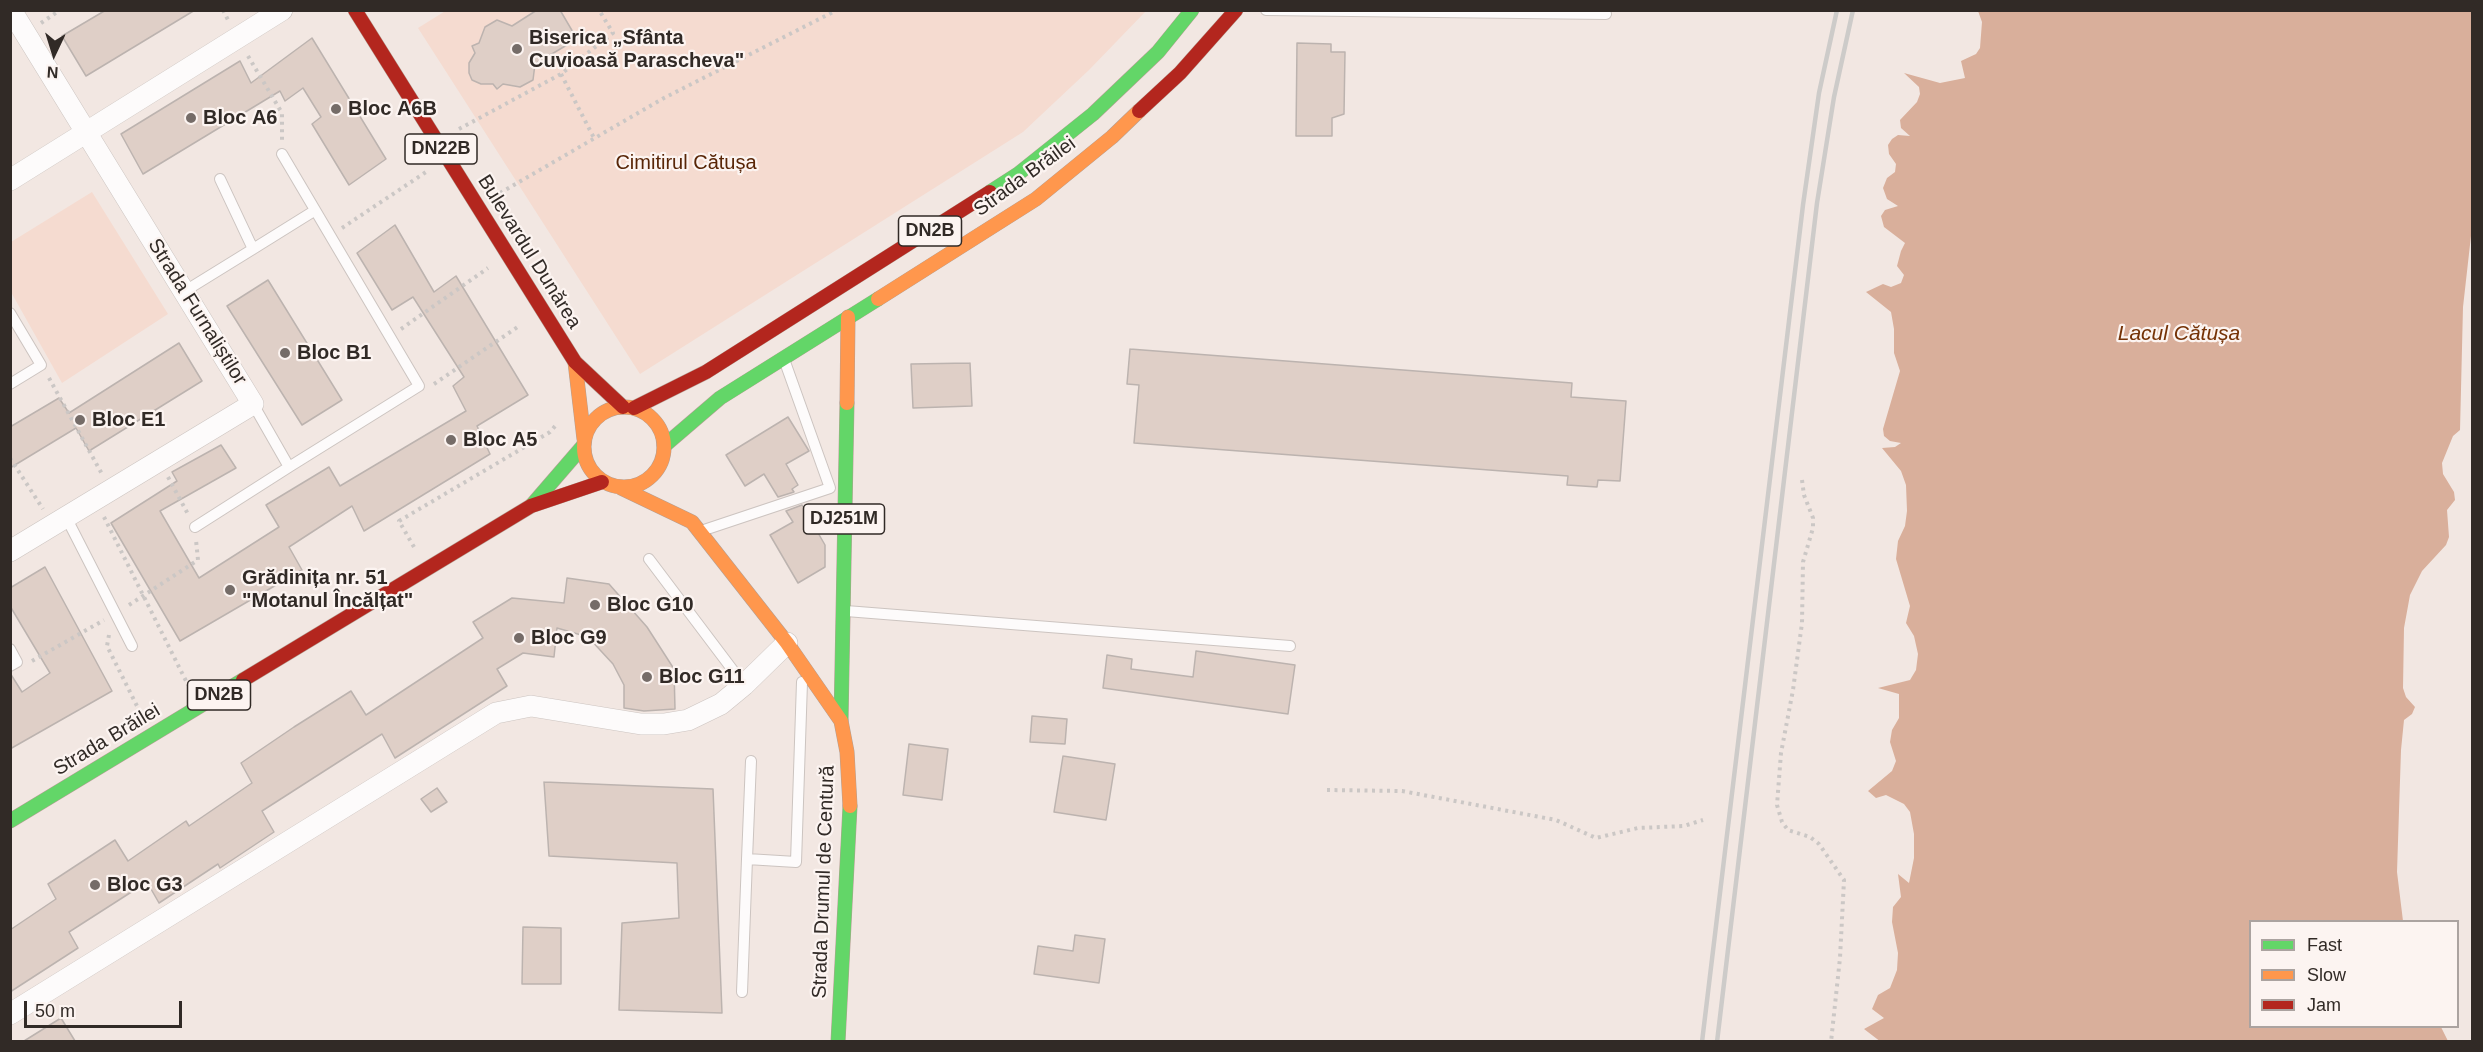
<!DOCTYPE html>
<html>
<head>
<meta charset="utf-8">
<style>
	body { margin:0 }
	#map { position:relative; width:2483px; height:1052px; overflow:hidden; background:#f2e7e2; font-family:Arial,sans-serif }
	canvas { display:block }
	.frame { position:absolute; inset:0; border:12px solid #312a26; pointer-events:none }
	.legend { position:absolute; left:2249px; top:920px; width:210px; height:108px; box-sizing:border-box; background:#fcf4f1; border:2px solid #aba3a0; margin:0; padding:8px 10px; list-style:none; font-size:18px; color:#312a26 }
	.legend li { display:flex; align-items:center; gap:12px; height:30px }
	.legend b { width:30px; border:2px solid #aba3a0 }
	.north { position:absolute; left:24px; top:24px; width:60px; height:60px; -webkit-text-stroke:4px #fcf4f1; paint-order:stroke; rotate:184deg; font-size:16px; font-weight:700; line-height:24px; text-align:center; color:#312a26 }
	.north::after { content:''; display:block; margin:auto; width:21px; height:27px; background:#312a26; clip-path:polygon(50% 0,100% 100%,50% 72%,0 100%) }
	.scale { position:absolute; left:24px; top:1001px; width:158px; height:27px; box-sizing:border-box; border:3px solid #312a26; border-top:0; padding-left:8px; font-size:18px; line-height:21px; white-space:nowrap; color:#312a26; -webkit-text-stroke:4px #fcf4f1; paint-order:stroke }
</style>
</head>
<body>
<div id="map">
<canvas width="2483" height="1052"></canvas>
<div class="frame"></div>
<ul class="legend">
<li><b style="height:8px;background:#63d668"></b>Fast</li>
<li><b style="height:8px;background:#ff974d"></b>Slow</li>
<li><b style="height:8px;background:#b3261e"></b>Jam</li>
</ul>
<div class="north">N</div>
<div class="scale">50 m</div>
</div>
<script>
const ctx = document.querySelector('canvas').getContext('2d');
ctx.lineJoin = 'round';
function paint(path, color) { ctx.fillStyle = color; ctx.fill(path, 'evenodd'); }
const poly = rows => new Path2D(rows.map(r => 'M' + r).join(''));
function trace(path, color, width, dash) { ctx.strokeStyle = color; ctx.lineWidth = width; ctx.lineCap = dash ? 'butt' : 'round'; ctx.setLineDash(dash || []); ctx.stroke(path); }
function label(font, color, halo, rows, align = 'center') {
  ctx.font = font + ' Arial,sans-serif'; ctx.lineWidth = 4.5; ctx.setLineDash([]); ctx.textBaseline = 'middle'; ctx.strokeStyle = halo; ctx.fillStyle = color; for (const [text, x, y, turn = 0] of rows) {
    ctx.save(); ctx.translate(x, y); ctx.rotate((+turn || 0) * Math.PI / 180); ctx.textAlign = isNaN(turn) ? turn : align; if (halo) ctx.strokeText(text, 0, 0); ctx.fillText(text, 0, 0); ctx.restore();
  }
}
const green = poly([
	[447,10,1146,11,1089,70,1023,132,640,374,418,28],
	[92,192,168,314,62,383,11,292,11,242]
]);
const water = poly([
	[1978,11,2472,11,2472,227,2463,307,2460,430,2453,436,2442,463,2443,474,2454,492,2455,500,2447,510,2449,537,2446,545,2422,571,2410,595,2404,628,2403,688,2406,697,2415,707,2412,714,2404,720,2401,750,2397,872,2403,921,2250,922,2250,1026,2441,1027,2448,1041,1881,1042,1864,1029,1884,1018,1872,1009,1878,995,1890,988,1897,970,1898,953,1892,922,1893,907,1901,897,1898,874,1909,883,1914,858,1914,834,1910,812,1904,804,1886,795,1876,798,1868,791,1892,771,1896,761,1890,742,1892,730,1899,718,1899,694,1878,688,1910,680,1916,670,1918,654,1914,636,1906,623,1910,606,1896,559,1898,541,1905,526,1907,511,1906,485,1901,471,1882,448,1895,447,1901,443,1890,441,1884,436,1883,429,1900,371,1894,353,1894,329,1891,312,1866,292,1883,284,1891,287,1901,283,1904,275,1897,266,1901,251,1905,243,1884,227,1881,216,1885,210,1898,206,1887,199,1883,188,1887,178,1895,172,1896,164,1889,154,1888,145,1892,139,1898,135,1910,136,1901,128,1900,120,1917,102,1920,94,1919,87,1904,73,1940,83,1965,78,1961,61,1976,54,1980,48,1982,22]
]);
const building = poly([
	[106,10,195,10,86,76,62,36,106,10],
	[537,10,560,10,577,39,535,64,533,80,520,87,503,84,497,89,493,84,481,84,472,80,469,73,469,63,475,53,472,46,479,43,485,27,497,20,512,26,537,10],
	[312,38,386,159,349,185,312,124,321,117,303,88,285,101,280,91,143,174,121,134,240,61,251,83,312,38],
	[1297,43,1331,44,1331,52,1345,52,1344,114,1332,118,1332,136,1296,136,1297,43],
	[395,225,434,292,456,276,528,395,477,426,490,454,364,531,352,506,289,547,302,570,180,641,111,523,177,481,172,472,221,445,236,468,160,511,199,578,279,527,266,505,329,467,340,486,466,411,453,386,464,377,413,297,392,310,357,253,395,225],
	[268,280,342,400,302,425,227,306,268,280],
	[179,343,202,381,89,451,76,428,10,468,10,427,59,398,69,413,179,343],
	[1130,349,1572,383,1571,397,1626,401,1620,481,1598,480,1597,487,1567,485,1568,476,1134,443,1139,385,1127,384,1130,349],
	[970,363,972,406,913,408,911,364,970,363],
	[788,417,809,451,786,464,798,485,792,489,794,492,778,497,764,474,745,486,726,455,788,417],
	[802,505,825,545,825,567,798,583,770,535,793,522,786,511,802,505],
	[45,567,112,691,10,749,10,673,22,692,50,673,10,606,10,588,45,567],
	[567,578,609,584,647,627,674,669,675,709,644,711,624,708,624,685,613,664,588,637,557,628,554,657,523,653,497,669,507,686,395,758,382,734,262,811,274,832,220,868,218,864,159,903,147,882,69,932,78,948,10,992,10,930,56,899,48,884,115,840,128,861,186,821,189,826,252,783,241,763,294,727,351,691,366,715,483,638,473,622,512,598,564,603,567,578],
	[1196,651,1295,665,1288,714,1103,688,1107,655,1132,659,1131,669,1193,677,1196,651],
	[1032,716,1067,719,1065,744,1030,742,1032,716],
	[909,744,948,749,942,800,903,795,909,744],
	[1063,756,1115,764,1106,820,1054,812,1063,756],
	[544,782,713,789,722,1013,619,1010,622,923,679,918,677,863,549,856,544,782],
	[437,788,447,802,431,812,421,799,437,788],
	[523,927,561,928,561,984,522,984,523,927],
	[1075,935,1105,939,1099,983,1034,974,1038,946,1073,951,1075,935],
	[61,1018,75,1041,24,1041,61,1018]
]);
const path = poly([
	[223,10,228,20],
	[41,23,60,10],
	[248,56,282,113,282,141],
	[561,74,595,140],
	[459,129,561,74,613,33,599,10],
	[500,193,664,98,837,10],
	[342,228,426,172],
	[401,329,488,268],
	[49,378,102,474],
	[434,384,519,326],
	[10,458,43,509],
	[168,477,189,516],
	[1802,480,1804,495,1813,518,1813,528,1803,562,1802,623,1793,690,1781,753,1777,805,1782,822,1788,830,1810,837,1819,844,1844,880,1840,958,1831,1042],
	[104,517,188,685],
	[414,547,399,521,550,432,556,425],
	[129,605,198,560,196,540],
	[109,635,107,646,140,712],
	[32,661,104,620],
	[1327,790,1402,791,1556,820,1596,838,1638,828,1684,826,1703,820]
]);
const lane = poly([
	[1266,10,1606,14],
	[282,154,419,386,289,467],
	[220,179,253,249,314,211],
	[185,291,253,249],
	[10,313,41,365,10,384],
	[66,517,132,646],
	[195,527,289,467,253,404],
	[704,530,830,488,785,362],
	[649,559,744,685],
	[846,611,1290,646],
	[10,649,17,662,10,666],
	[751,761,747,859,796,862,802,682],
	[742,992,747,859]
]);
const street = poly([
	[10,180,282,10],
	[10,551,253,404,11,10],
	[10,1014,496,713,531,706,641,724,664,724,688,720,721,704,744,685,787,643]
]);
const fast = poly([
	[990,192,1018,174,1093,114,1158,52,1192,10],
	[664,446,720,398,878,299],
	[532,505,583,446],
	[841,721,847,403],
	[10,821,243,680],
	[838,1042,850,806]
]);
const slow = poly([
	[878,299,1036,199,1112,137,1139,111],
	[575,362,584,439],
	[847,403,848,317],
	'584 447a40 40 0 1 1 80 0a40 40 0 1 1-80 0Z',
	[621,488,692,522,787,643,841,721,847,752,850,806]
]);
const jam = poly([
	[355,10,575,362,623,407],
	[1139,111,1180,73,1236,10],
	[634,408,706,372,990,192],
	[243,680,531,506,602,482]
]);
const rail = poly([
	[1702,1042,1803,205,1819,93,1837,10],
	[1717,1042,1817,203,1834,97,1853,10]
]);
const markers = [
	[517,49,6,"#756c68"],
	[336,109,6,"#756c68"],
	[191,118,6,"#756c68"],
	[285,353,6,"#756c68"],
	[80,420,6,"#756c68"],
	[451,440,6,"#756c68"],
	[230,590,6,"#756c68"],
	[595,605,6,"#756c68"],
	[519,638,6,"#756c68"],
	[647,677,6,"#756c68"],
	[95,885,6,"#756c68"]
];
const shields = [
	[441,149,72],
	[930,231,63],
	[844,519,81],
	[219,695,63]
];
const shieldNames = [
	["DN22B",441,149],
	["DN2B",930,231],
	["DJ251M",844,519],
	["DN2B",219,695]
];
const poiNames = [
	["Biserica „Sfânta",529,38],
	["Cuvioasă Parascheva\"",529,61],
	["Bloc A6B",348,109],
	["Bloc A6",203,118],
	["Bloc B1",297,353],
	["Bloc E1",92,420],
	["Bloc A5",463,440],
	["Grădinița nr. 51",242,578],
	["\"Motanul Încălțat\"",242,601],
	["Bloc G10",607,605],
	["Bloc G9",531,638],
	["Bloc G11",659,677],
	["Bloc G3",107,885]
];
const parkNames = [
	["Cimitirul Cătușa",686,163]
];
const streetNames = [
	["Strada Brăilei",1025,177,-36],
	["Bulevardul Dunărea",529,252,58],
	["Strada Furnaliștilor",197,312,58],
	["Strada Brăilei",107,740,-31],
	["Strada Drumul de Centură",824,882,-88]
];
const waterNames = [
	["Lacul Cătușa",2179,334]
];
paint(green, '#f5dbd0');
paint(water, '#d9af9b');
paint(building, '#dfcfc7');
trace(building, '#bcb3af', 1.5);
trace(lane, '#ccc4c0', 12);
trace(street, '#ccc4c0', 22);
trace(fast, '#b49f93', 15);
trace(slow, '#b49f93', 15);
trace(jam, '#b49f93', 15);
trace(path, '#cbc7c5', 4, [3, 4.5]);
trace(lane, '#fdfbfb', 10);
trace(street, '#fdfbfb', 21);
trace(fast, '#63d668', 14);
trace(slow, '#ff974d', 14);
trace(jam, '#b3261e', 14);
trace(rail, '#cdcbc9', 4.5);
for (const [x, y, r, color] of markers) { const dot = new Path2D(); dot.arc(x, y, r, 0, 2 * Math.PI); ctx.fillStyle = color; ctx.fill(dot); trace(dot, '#fcf4f1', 2); }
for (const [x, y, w] of shields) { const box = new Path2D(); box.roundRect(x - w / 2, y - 15, w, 30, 4.5); ctx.fillStyle = '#fcf4f1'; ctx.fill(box); trace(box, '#312a26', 1.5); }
label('bold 18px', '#312a26', null, shieldNames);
label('bold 20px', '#312a26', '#fcf4f1', poiNames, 'left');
label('20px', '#592607', '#fcf4f1', parkNames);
label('20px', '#312a26', '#fcf4f1', streetNames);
label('italic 21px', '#753206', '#fcf4f1', waterNames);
</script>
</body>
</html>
